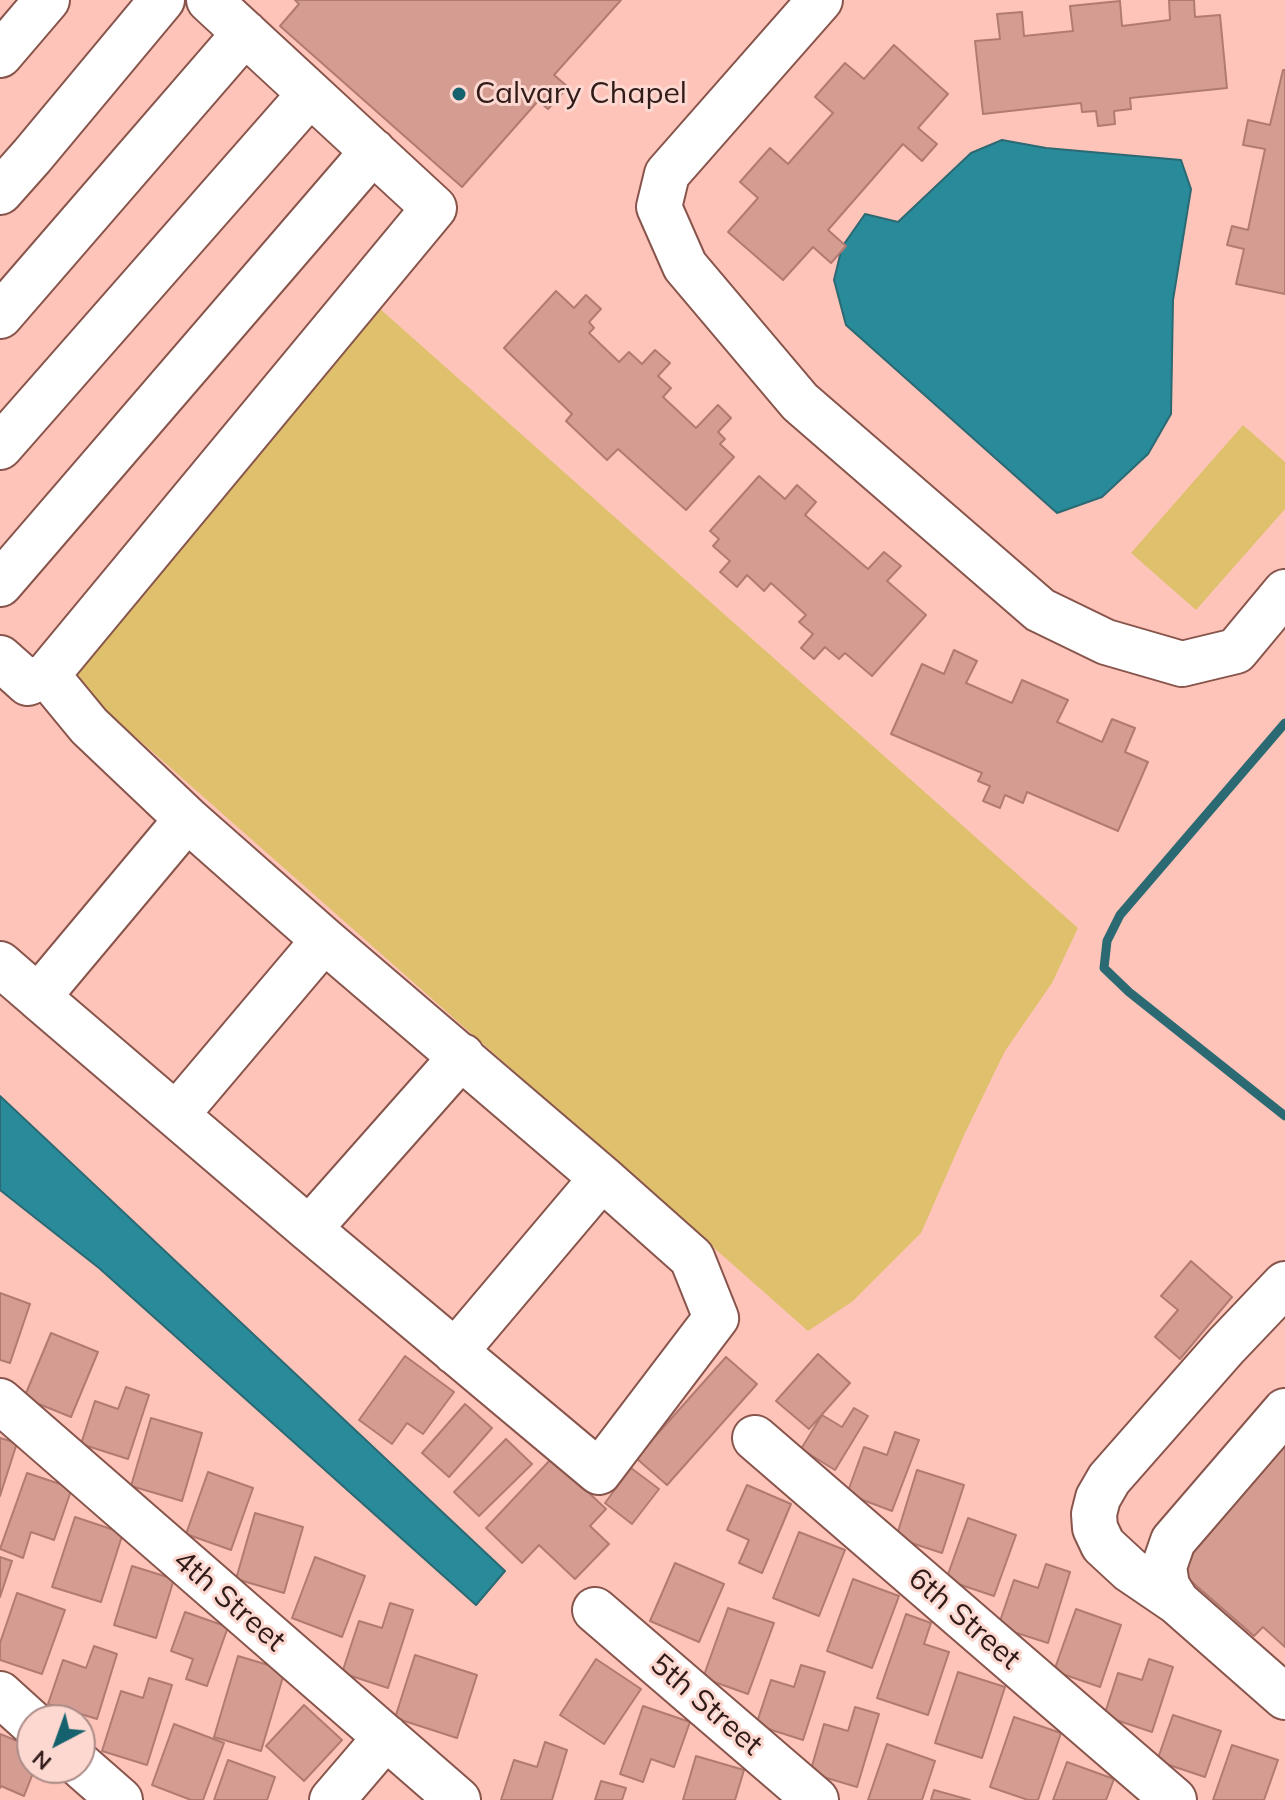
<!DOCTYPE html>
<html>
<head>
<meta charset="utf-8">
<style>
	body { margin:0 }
	#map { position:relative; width:1285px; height:1800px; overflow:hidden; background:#ffc4b9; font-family:Mulish,sans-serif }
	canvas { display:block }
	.north { position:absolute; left:16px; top:1704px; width:80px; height:80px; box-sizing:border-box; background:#fcd8d1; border:2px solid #ab8c87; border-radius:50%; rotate:221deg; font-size:22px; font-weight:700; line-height:32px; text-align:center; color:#311b18 }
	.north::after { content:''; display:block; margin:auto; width:28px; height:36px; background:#15616d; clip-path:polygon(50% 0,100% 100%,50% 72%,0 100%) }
</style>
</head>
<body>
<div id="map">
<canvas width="1285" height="1800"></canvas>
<div class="north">N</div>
</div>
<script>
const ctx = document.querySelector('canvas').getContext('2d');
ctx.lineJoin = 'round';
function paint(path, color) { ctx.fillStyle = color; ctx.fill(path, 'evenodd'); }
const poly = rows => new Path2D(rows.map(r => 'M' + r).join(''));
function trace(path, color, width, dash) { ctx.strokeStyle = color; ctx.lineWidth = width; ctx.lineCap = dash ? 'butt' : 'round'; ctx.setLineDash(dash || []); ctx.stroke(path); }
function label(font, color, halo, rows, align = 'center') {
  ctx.font = font + ' Mulish,sans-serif'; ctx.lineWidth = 6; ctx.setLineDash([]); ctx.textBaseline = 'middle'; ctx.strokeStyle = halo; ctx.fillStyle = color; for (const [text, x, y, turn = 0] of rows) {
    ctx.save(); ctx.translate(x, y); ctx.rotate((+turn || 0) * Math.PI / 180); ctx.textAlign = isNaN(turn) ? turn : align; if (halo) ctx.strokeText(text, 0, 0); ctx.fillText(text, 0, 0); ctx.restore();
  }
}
const green = poly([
	[379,308,1078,928,1052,983,1005,1051,965,1133,921,1233,853,1301,808,1331,70,679],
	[1243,425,1285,462,1285,509,1196,610,1131,553]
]);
const water = poly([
	[1002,140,1046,148,1181,160,1191,189,1173,300,1171,414,1148,454,1102,497,1057,513,846,325,834,280,842,247,865,214,898,222,971,153,1002,140],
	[0,1096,505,1571,476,1605,99,1268,0,1190,0,1096]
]);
const stream = poly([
	[1285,723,1120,915,1107,941,1104,968,1129,992,1285,1116]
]);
const building = poly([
	[295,0,621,0,554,75,568,87,548,109,538,101,462,187,280,26,299,4,295,0],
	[1169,0,1194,0,1195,17,1220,15,1227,88,1130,98,1131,109,1114,111,1115,124,1098,126,1096,111,1082,112,1081,103,983,114,975,41,1000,39,997,14,1022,12,1024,36,1073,31,1070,6,1120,1,1122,26,1170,20,1169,0],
	[894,45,948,94,918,128,937,144,922,161,903,144,828,230,846,246,831,263,813,247,783,280,728,232,758,198,740,182,770,148,788,164,833,113,815,97,845,63,864,79,894,45],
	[1283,70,1285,70,1285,294,1236,284,1244,249,1227,245,1232,226,1248,230,1265,149,1243,145,1248,120,1270,125,1283,70],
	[556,291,574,308,586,295,601,309,589,322,594,328,589,333,619,362,629,352,642,364,655,350,670,363,658,376,671,388,663,397,696,428,718,405,731,418,718,432,725,439,720,444,734,457,686,510,618,449,607,460,566,421,572,414,504,348,556,291],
	[759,476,785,499,797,485,816,502,805,515,868,569,884,552,901,566,887,581,926,615,872,676,845,653,839,659,825,647,814,659,801,648,813,634,799,622,806,615,771,583,764,591,747,575,737,587,720,572,730,561,713,546,719,539,710,531,759,476],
	[954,650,977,661,966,683,1012,703,1022,680,1068,700,1057,722,1102,742,1112,719,1135,728,1125,752,1148,762,1118,831,1027,792,1023,803,1005,795,1000,808,983,801,990,786,978,781,982,773,891,734,922,664,944,674,954,650],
	[1191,1261,1232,1297,1180,1359,1155,1337,1178,1310,1161,1296,1191,1261],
	[0,1293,30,1304,10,1363,0,1360,0,1293],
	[51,1333,98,1352,71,1417,24,1398,51,1333],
	[818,1354,850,1383,809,1429,776,1401,818,1354],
	[405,1356,454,1392,423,1434,407,1423,392,1444,359,1420,405,1356],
	[726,1357,757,1384,667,1485,636,1458,726,1357],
	[126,1387,149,1395,128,1459,81,1444,95,1401,118,1409,126,1387],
	[465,1404,492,1428,449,1477,422,1453,465,1404],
	[854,1408,868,1416,835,1470,801,1449,822,1415,842,1427,854,1408],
	[151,1418,202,1433,182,1501,131,1486,151,1418],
	[895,1432,919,1440,892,1511,847,1494,864,1447,887,1455,895,1432],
	[0,1438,17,1443,0,1496,0,1438],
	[506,1439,532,1464,479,1516,454,1492,506,1439],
	[1285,1441,1285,1647,1263,1627,1254,1636,1176,1568,1285,1441],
	[552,1458,606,1509,590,1526,609,1544,575,1579,539,1545,522,1563,486,1528,552,1458],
	[631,1468,659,1489,632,1524,605,1503,631,1468],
	[917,1470,964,1485,942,1553,896,1538,917,1470],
	[208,1472,253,1488,231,1550,186,1534,208,1472],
	[27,1473,72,1488,54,1540,31,1532,23,1558,0,1549,27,1473],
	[747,1485,791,1504,762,1573,739,1563,749,1540,727,1530,747,1485],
	[255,1513,303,1527,284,1593,236,1579,255,1513],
	[75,1517,123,1533,101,1602,52,1587,75,1517],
	[968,1518,1016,1535,994,1596,946,1580,968,1518],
	[799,1532,845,1550,819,1616,773,1598,799,1532],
	[0,1557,12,1561,0,1597,0,1557],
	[315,1557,365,1576,342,1637,292,1618,315,1557],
	[675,1563,724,1584,699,1642,650,1621,675,1563],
	[1046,1564,1070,1572,1048,1643,998,1627,1014,1580,1038,1588,1046,1564],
	[132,1566,174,1579,156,1638,114,1625,132,1566],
	[853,1579,899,1596,872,1668,827,1651,853,1579],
	[17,1593,65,1610,42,1674,0,1660,0,1643,17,1593],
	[390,1603,413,1610,388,1688,342,1673,359,1621,382,1628,390,1603],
	[728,1608,774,1623,748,1694,703,1678,728,1608],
	[1076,1609,1121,1625,1100,1687,1054,1671,1076,1609],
	[185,1612,228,1627,207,1686,186,1679,193,1659,171,1651,185,1612],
	[906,1614,931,1623,924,1644,949,1652,928,1715,877,1698,906,1614],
	[94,1646,117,1654,97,1719,48,1704,63,1660,86,1668,94,1646],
	[415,1655,477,1675,457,1738,395,1718,415,1655],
	[238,1656,285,1670,261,1751,214,1737,238,1656],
	[596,1659,641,1689,604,1744,560,1715,596,1659],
	[1149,1659,1173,1667,1152,1732,1104,1716,1118,1673,1142,1680,1149,1659],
	[801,1665,825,1672,803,1740,756,1725,771,1680,794,1687,801,1665],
	[958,1672,1005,1687,982,1758,935,1743,958,1672],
	[149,1678,172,1685,147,1765,102,1751,121,1691,143,1698,149,1678],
	[304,1705,342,1740,304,1781,266,1746,304,1705],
	[643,1706,690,1722,674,1767,651,1759,643,1782,620,1774,643,1706],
	[855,1707,879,1714,857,1787,810,1773,824,1724,848,1731,855,1707],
	[1173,1715,1221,1731,1205,1777,1157,1761,1173,1715],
	[1014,1717,1061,1733,1038,1800,1028,1800,990,1787,1014,1717],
	[174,1724,224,1743,203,1800,191,1800,152,1785,174,1724],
	[0,1734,32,1747,32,1768,35,1768,24,1796,1,1786,0,1788,0,1734],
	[545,1742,567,1750,552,1800,501,1800,514,1760,537,1767,545,1742],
	[887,1744,935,1761,922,1800,868,1800,887,1744],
	[1232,1745,1278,1760,1264,1800,1213,1800,1232,1745],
	[696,1756,744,1770,735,1800,683,1800,696,1756],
	[228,1760,275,1777,267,1800,214,1800,228,1760],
	[1067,1762,1114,1779,1106,1800,1053,1800,1067,1762],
	[601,1781,626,1788,622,1800,595,1800,601,1781],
	[934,1790,970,1800,931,1800,934,1790]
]);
const minor = poly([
	[820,0,667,174,659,207,685,266,800,402,1040,610,1106,642,1182,664,1236,651,1285,592],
	[0,55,47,0],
	[0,192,32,156,162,0],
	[0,316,245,33],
	[0,447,310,94],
	[0,584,373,151],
	[0,658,28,683,47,675],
	[0,964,38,997,187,819],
	[38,997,309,1229,599,1472,716,1318,692,1258,602,1178,324,940,187,819,89,726,47,675,434,208,209,0],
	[176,1115,324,940],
	[309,1229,462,1056],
	[455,1352,602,1178],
	[0,1401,458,1800],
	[1285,1411,1173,1541,1164,1567,1167,1586,1177,1602,1285,1697],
	[755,1438,1174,1800],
	[1177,1602,1130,1570,1103,1545,1095,1528,1094,1514,1098,1498,1109,1479,1226,1346,1285,1284],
	[595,1610,816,1800],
	[0,1694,32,1723],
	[80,1765,120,1800],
	[332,1800,386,1737]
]);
const markers = [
	[459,94,8,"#15616d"]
];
const poiNames = [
	["Calvary Chapel",475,94]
];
const streetNames = [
	["4th Street",229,1601,41],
	["6th Street",964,1619,41],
	["5th Street",706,1705,41]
];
paint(green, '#dec06d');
paint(water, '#298b9a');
trace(water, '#2b6973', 2);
trace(stream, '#2b6973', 9);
paint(building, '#d59c92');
trace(building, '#b17b72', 2);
trace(minor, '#88554c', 48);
trace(minor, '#fff', 44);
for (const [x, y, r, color] of markers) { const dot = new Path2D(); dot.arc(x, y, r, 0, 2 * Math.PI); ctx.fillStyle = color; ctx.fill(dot); trace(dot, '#fcd8d1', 3); }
label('30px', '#311b18', '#fcd8d1', poiNames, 'left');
label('30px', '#311b18', '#fcd8d1', streetNames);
</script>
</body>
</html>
